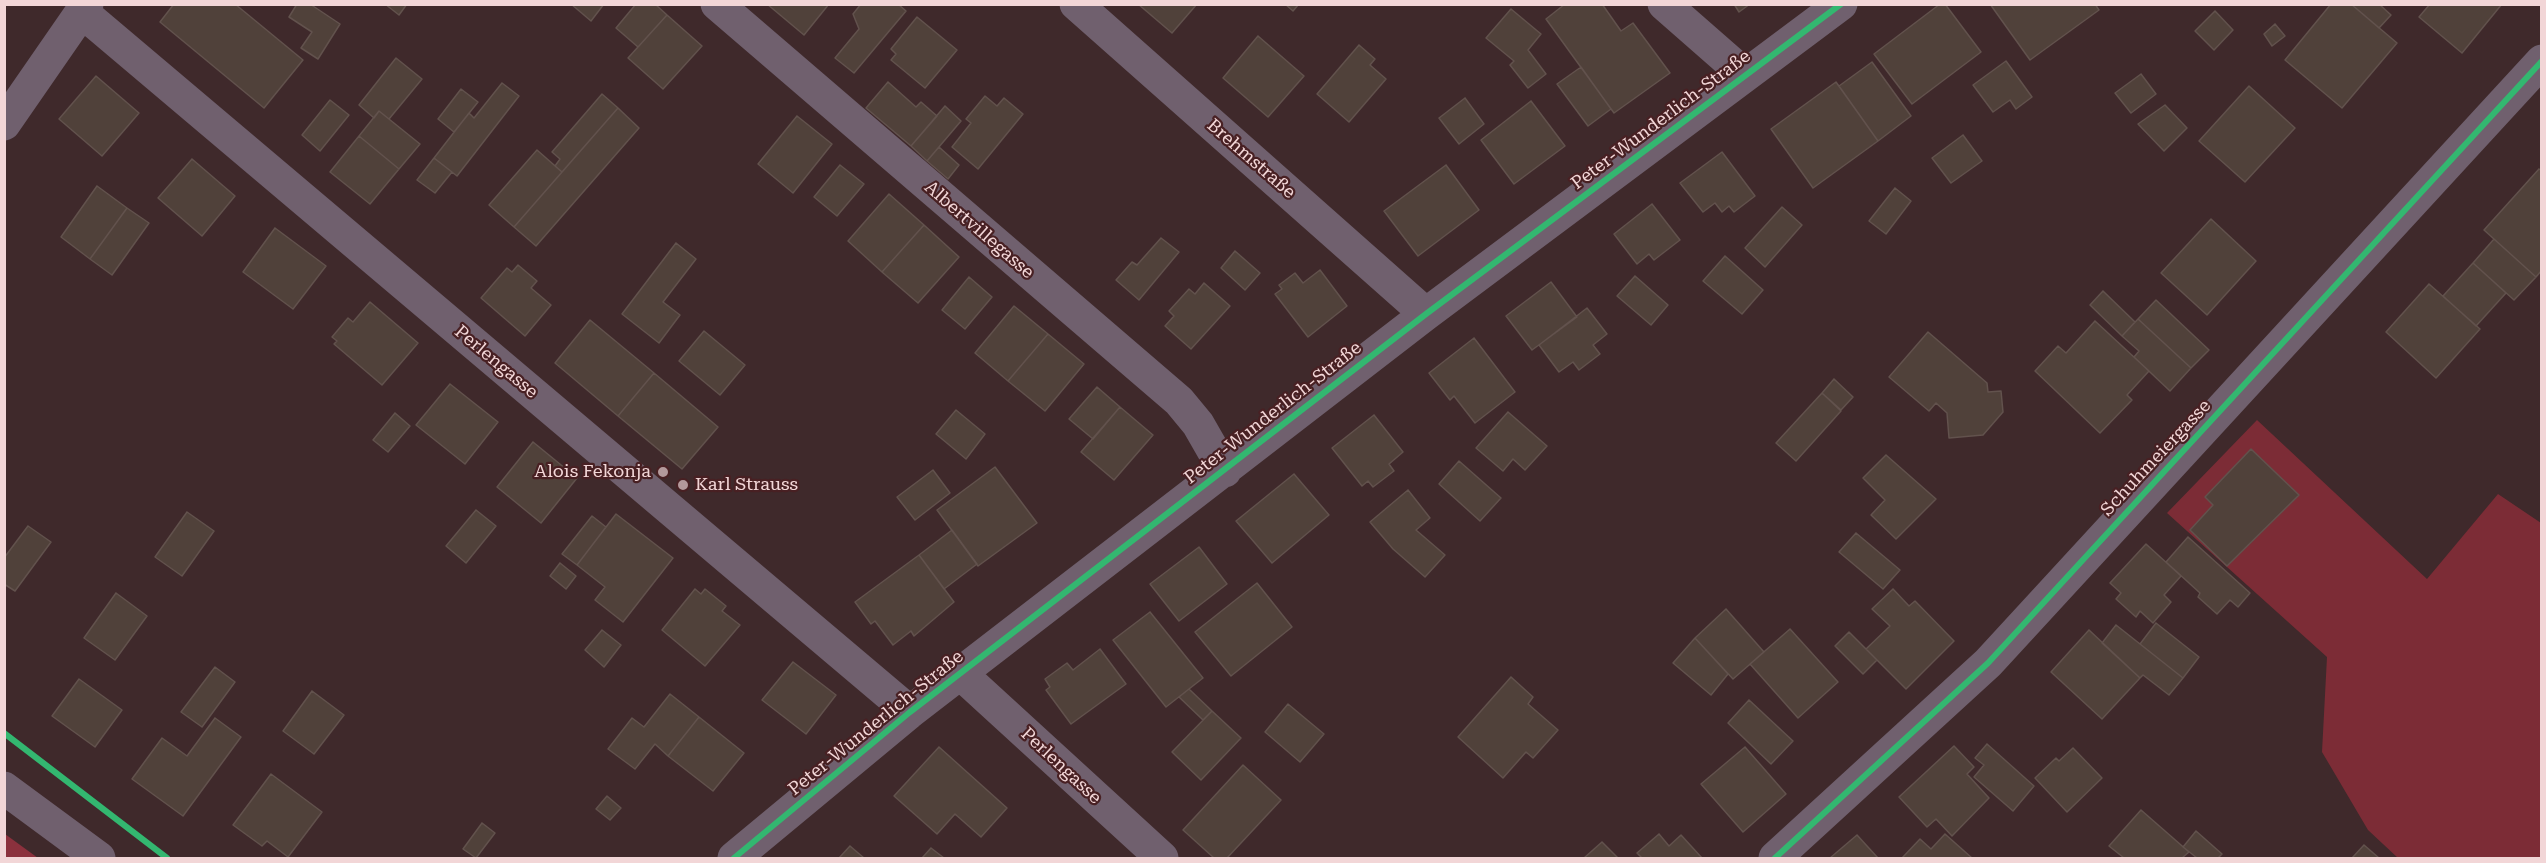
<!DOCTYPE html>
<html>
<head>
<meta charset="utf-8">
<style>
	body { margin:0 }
	#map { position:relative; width:2546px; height:863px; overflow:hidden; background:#3f292b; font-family:"Roboto Serif",serif }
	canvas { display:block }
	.frame { position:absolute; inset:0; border:6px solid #f2d6d7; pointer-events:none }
</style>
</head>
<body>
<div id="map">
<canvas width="2546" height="863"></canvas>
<div class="frame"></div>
</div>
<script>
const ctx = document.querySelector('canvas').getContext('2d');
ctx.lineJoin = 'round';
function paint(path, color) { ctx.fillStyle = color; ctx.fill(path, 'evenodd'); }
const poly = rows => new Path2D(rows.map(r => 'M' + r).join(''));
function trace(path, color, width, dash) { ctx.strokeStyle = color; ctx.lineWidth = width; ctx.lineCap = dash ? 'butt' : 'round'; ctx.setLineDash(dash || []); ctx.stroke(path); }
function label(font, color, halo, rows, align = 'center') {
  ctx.font = font + ' "Roboto Serif",serif'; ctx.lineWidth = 4.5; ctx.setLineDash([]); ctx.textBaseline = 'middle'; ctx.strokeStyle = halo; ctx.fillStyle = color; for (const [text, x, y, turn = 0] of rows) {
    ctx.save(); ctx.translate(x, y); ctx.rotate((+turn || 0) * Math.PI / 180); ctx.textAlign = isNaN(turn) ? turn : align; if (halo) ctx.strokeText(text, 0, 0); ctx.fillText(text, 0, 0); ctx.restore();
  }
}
const green = poly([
	[2257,420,2427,579,2498,494,2541,523,2541,858,2398,858,2368,830,2322,752,2327,657,2167,513]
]);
const forest = poly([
	[4,834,5,834,38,858,5,858]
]);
const building = poly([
	[174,4,235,4,303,60,264,108,160,22,174,4],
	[297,4,310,4,340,24,318,59,301,48,312,32,289,17,297,4],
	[385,4,407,4,399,15,385,4],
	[571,4,604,4,591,21,571,4],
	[636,4,655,4,667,15,638,47,616,28,636,4],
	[767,4,829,4,804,35,767,4],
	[861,4,898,4,906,11,854,73,835,58,859,29,853,14,861,4],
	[1138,4,1197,4,1172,33,1138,4],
	[1285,4,1299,4,1293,11,1285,4],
	[1565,4,1602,4,1621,31,1633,23,1670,73,1614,113,1546,19,1565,4],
	[1734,4,1750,4,1739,12,1734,4],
	[1940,4,1945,4,1981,52,1912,104,1874,54,1940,4],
	[1990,4,2095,4,2099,10,2030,60,1990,4],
	[2331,4,2351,4,2397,43,2342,108,2285,60,2331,4],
	[2351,4,2379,4,2391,15,2379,28,2351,4],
	[2430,4,2502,4,2462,53,2419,17,2430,4],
	[1511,9,1541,34,1528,50,1546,74,1528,88,1510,65,1514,61,1486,38,1511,9],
	[2215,11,2233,30,2214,50,2195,31,2215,11],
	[667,15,702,46,663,89,628,58,667,15],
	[917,17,957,50,925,88,891,60,896,54,891,49,917,17],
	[2275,24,2285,36,2272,46,2264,34,2275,24],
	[1258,36,1304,76,1268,117,1223,78,1258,36],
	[1359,45,1375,59,1370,65,1386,79,1349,122,1317,94,1359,45],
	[396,58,422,79,389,119,379,111,374,118,359,105,396,58],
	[2006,61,2032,97,2016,109,2010,100,1993,112,1973,85,2006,61],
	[1872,62,1911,116,1878,141,1839,86,1872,62],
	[1581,67,1611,109,1588,126,1557,84,1581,67],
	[2141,74,2156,94,2131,113,2115,93,2141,74],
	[96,76,139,113,102,156,59,119,96,76],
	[888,82,916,107,921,102,937,116,911,146,866,108,888,82],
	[1836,82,1878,141,1813,188,1771,129,1836,82],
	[502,83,519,96,457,176,434,158,469,113,474,118,502,83],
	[2249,86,2295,128,2245,182,2199,141,2249,86],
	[461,89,478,102,454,132,438,119,461,89],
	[602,94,618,108,562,172,555,166,560,159,552,152,602,94],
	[985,96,997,106,1004,98,1023,114,978,169,952,147,971,123,966,119,985,96],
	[1465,98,1484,124,1459,144,1439,118,1465,98],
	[330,100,349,115,320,151,302,135,330,100],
	[1531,101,1565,146,1514,184,1481,140,1531,101],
	[2165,105,2187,128,2164,151,2138,124,2165,105],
	[945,106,961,121,927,161,911,146,945,106],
	[618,108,639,128,536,246,514,227,618,108],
	[379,111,420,144,399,169,359,136,379,111],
	[797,116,832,144,793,193,758,164,797,116],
	[1963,135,1982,161,1951,183,1932,158,1963,135],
	[359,136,399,169,370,204,330,172,359,136],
	[939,147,959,165,948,179,927,161,939,147],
	[537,150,562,172,514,227,489,205,537,150],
	[1722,152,1755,196,1734,212,1729,206,1722,212,1715,203,1703,212,1680,183,1722,152],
	[434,158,452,172,435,193,417,180,434,158],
	[192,159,235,196,202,236,158,198,192,159],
	[840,165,864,184,837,216,814,197,840,165],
	[1446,165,1479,210,1418,256,1384,211,1446,165],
	[2539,169,2542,171,2542,270,2536,277,2484,230,2539,169],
	[97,186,127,208,90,259,61,237,97,186],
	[1895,188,1911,201,1886,234,1869,221,1895,188],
	[889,194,924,225,882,272,848,241,889,194],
	[1652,204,1680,240,1654,260,1649,254,1637,264,1614,234,1652,204],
	[1782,207,1802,225,1765,267,1745,248,1782,207],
	[127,208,149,223,112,275,90,259,127,208],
	[2211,219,2256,261,2207,315,2161,273,2211,219],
	[924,225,959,257,918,303,882,272,924,225],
	[275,228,326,266,293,309,243,272,275,228],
	[1161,238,1179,252,1139,300,1116,280,1132,262,1137,265,1161,238],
	[2494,239,2536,277,2514,300,2473,263,2494,239],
	[676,243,696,259,663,302,680,315,659,343,622,314,676,243],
	[1235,251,1260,273,1245,290,1221,268,1235,251],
	[1725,256,1763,290,1742,314,1703,281,1725,256],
	[2473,263,2506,293,2476,326,2443,296,2473,263],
	[518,265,537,281,531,288,551,305,525,336,481,298,507,268,512,272,518,265],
	[1320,270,1347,306,1308,337,1275,294,1282,289,1279,285,1295,273,1303,283,1320,270],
	[1635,276,1668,305,1651,325,1617,296,1635,276],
	[969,277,992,297,965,329,942,310,969,277],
	[1551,282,1577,317,1532,350,1506,316,1551,282],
	[1204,283,1230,306,1191,349,1165,326,1174,316,1169,311,1189,289,1195,294,1204,283],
	[2429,284,2480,329,2436,378,2386,332,2429,284],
	[2103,291,2135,322,2122,336,2090,305,2103,291],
	[2156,300,2209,350,2191,368,2138,319,2156,300],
	[370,302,418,343,382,385,334,344,337,341,332,337,348,318,353,322,370,302],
	[1014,306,1048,334,1008,381,975,353,1014,306],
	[1587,308,1607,334,1593,345,1600,354,1579,370,1573,362,1559,372,1539,345,1587,308],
	[2138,319,2191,368,2170,391,2134,357,2139,351,2122,336,2138,319],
	[590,320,654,373,618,416,555,363,590,320],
	[2095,321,2149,371,2127,395,2132,400,2100,433,2035,371,2058,346,2066,353,2095,321],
	[704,331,745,365,720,395,679,361,704,331],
	[1928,332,1987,383,1988,392,2001,391,2003,412,1983,435,1949,438,1947,413,1936,403,1929,411,1889,377,1928,332],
	[1048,334,1084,364,1045,411,1008,381,1048,334],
	[1474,338,1515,392,1475,423,1454,396,1450,400,1429,373,1474,338],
	[654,373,718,427,682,469,618,416,654,373],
	[1834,379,1853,397,1841,410,1822,393,1834,379],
	[450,384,498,422,465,464,416,425,450,384],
	[1097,387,1120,407,1093,439,1069,419,1097,387],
	[1822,393,1841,411,1796,461,1776,443,1822,393],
	[1120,407,1153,435,1114,480,1081,452,1120,407],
	[956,410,985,434,966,459,936,434,956,410],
	[1508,412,1547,446,1525,470,1513,459,1503,471,1476,448,1508,412],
	[395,413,410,426,388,452,373,440,395,413],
	[1374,415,1403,452,1389,464,1394,471,1373,487,1368,481,1362,486,1332,448,1374,415],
	[533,442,577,478,541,523,497,487,533,442],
	[2251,449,2299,495,2227,566,2190,530,2213,505,2205,497,2251,449],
	[1886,455,1936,499,1896,539,1871,515,1885,500,1863,478,1886,455],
	[1459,461,1501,498,1480,521,1439,484,1459,461],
	[995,467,1037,523,978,566,937,510,995,467],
	[933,470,950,493,915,520,897,497,933,470],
	[1294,474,1329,515,1272,563,1236,521,1294,474],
	[1408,490,1430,518,1416,530,1445,555,1425,577,1393,549,1370,522,1408,490],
	[476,510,496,526,466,563,446,546,476,510],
	[187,512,214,531,182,576,155,557,187,512],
	[616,514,673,558,623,622,595,600,605,587,577,565,616,514],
	[592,516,606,527,577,565,562,554,592,516],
	[28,526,51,542,15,591,4,584,4,558,28,526],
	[952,530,977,564,944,589,919,555,952,530],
	[1856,533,1900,570,1883,589,1839,552,1856,533],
	[2188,537,2250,593,2238,607,2230,600,2217,614,2198,597,2200,593,2166,562,2188,537],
	[2146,544,2181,576,2164,595,2171,602,2153,623,2140,611,2136,617,2116,599,2121,593,2110,583,2146,544],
	[1199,547,1227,584,1179,621,1150,584,1199,547],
	[919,555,954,602,914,636,911,631,893,645,875,621,871,624,855,602,919,555],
	[560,563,576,576,566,589,550,576,560,563],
	[1257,583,1292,627,1231,676,1195,632,1257,583],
	[695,589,701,594,705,589,726,606,722,611,740,625,705,666,662,630,695,589],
	[1893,589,1909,606,1915,601,1954,641,1906,689,1866,649,1890,626,1872,609,1893,589],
	[116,593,147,616,115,660,84,638,116,593],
	[1726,609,1764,652,1733,679,1695,638,1726,609],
	[1150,612,1203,678,1166,707,1113,640,1150,612],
	[2156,623,2199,657,2183,678,2140,644,2156,623],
	[2116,625,2183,678,2169,695,2143,675,2140,678,2102,643,2116,625],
	[1790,629,1838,682,1798,718,1750,664,1790,629],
	[602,630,621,645,604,667,585,650,602,630],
	[2089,630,2140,678,2102,719,2051,672,2089,630],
	[1849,632,1877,660,1863,674,1835,646,1849,632],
	[1695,638,1728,674,1711,695,1673,663,1695,638],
	[1100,649,1126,684,1071,724,1046,690,1050,687,1045,679,1067,663,1073,670,1100,649],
	[793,662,836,695,806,734,762,700,793,662],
	[215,667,235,682,202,727,181,712,215,667],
	[1511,677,1533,697,1528,704,1558,730,1533,758,1526,752,1503,778,1458,737,1511,677],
	[79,679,122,710,95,747,52,716,79,679],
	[1189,689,1212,711,1203,720,1179,697,1189,689],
	[312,691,344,715,314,754,283,731,312,691],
	[670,694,699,717,668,756,655,744,635,769,608,749,632,718,644,727,670,694],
	[1749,700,1793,741,1771,764,1728,723,1749,700],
	[1288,704,1324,734,1300,762,1265,732,1288,704],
	[1212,711,1241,738,1201,780,1172,752,1212,711],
	[699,717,744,753,713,791,668,756,699,717],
	[215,718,241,737,183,816,132,779,162,738,187,756,215,718],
	[1987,744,2034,786,2013,811,1974,777,1984,765,1975,758,1987,744],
	[1954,746,1974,767,1967,774,1989,798,1952,836,1936,819,1927,827,1899,797,1954,746],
	[939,747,1007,808,981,837,955,814,937,834,894,796,939,747],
	[1745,747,1786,794,1743,832,1701,784,1745,747],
	[2073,748,2102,778,2067,812,2035,778,2056,758,2059,761,2073,748],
	[1243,765,1281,800,1227,858,1214,858,1183,830,1243,765],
	[271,774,322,812,288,857,267,841,262,846,233,825,271,774],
	[607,796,621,808,610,820,596,809,607,796],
	[2141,810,2189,852,2182,858,2124,858,2109,846,2141,810],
	[482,823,495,833,476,858,463,849,482,823],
	[2196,831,2222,854,2218,858,2197,858,2183,847,2196,831],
	[1659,834,1669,846,1681,835,1702,858,1642,858,1637,853,1659,834],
	[1945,834,1972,858,1902,858,1920,839,1931,849,1945,834],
	[1857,835,1878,858,1830,858,1857,835],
	[1602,842,1618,858,1584,858,1602,842],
	[2364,845,2379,858,2352,858,2364,845],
	[850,846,864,858,839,858,850,846],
	[931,848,944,858,922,858,931,848]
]);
const minor = poly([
	[717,4,1179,401,1198,424,1225,471],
	[1076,4,1426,314],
	[1664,4,1745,75],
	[82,12,910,712],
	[4,124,87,4],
	[961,674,1162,858],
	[4,788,99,858],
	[734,858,910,712,1426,314,1841,4],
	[1775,858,1988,663,2542,61]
]);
const cycleway = poly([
	[4,733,167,858],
	[734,858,910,712,1426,314,1841,4],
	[1775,858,1988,663,2542,61]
]);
const markers = [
	[663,472,6,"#b3999b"],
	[683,485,6,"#b3999b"]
];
const streetNames = [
	["Peter-Wunderlich-Straße",1661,120,-37],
	["Brehmstraße",1251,159,41],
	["Albertvillegasse",979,230,41],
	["Perlengasse",496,362,40],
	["Peter-Wunderlich-Straße",1273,413,-38],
	["Schuhmeiergasse",2156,458,-47],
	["Peter-Wunderlich-Straße",876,723,-39],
	["Perlengasse",1061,766,43]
];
const poiNames = [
	["Alois Fekonja",651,472],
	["Karl Strauss",695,485,"left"]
];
paint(green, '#7c2c36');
paint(forest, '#8b313d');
paint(building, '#50413a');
trace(building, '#62524d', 1.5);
trace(minor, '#70606e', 33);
trace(cycleway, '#33b770', 6);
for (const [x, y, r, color] of markers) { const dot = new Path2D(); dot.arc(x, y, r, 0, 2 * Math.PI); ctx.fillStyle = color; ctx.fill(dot); trace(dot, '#482023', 2); }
label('18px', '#f2d6d7', '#482023', streetNames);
label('18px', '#f2d6d7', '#482023', poiNames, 'right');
</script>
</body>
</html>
